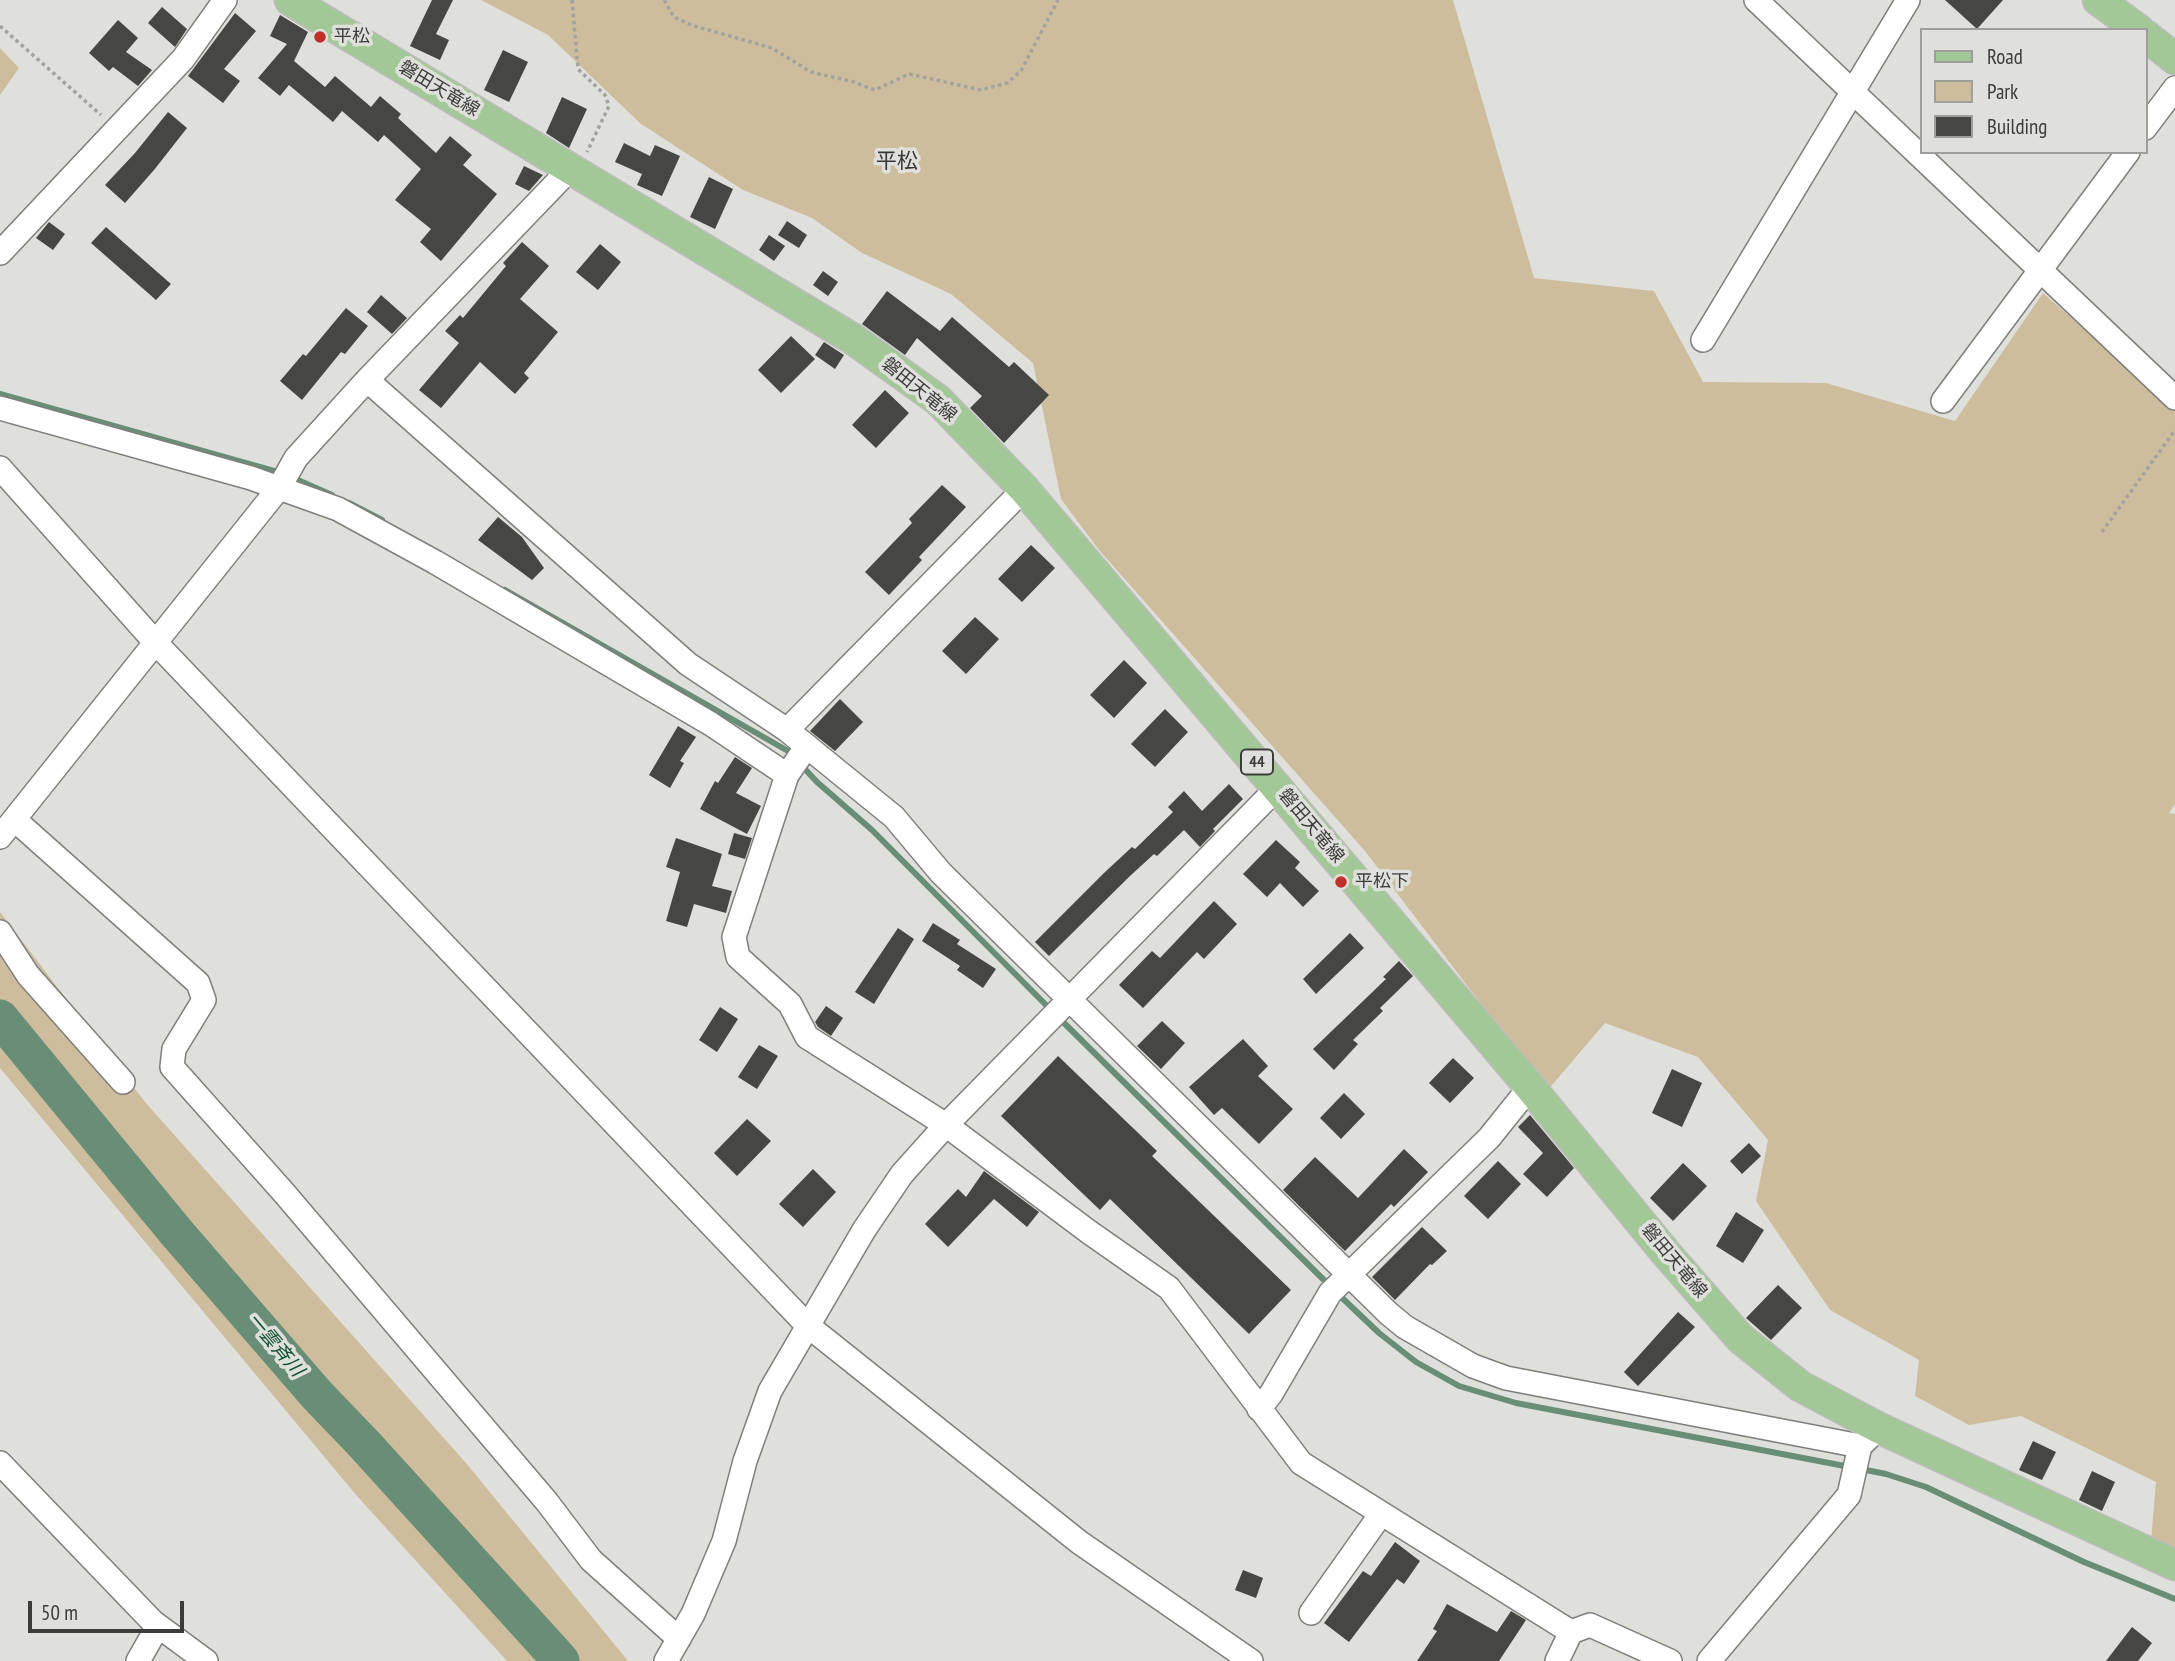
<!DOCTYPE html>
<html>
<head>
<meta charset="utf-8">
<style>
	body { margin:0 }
	#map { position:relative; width:2175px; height:1661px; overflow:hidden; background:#dfe0dc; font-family:"PT Sans Narrow",sans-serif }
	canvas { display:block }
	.legend { position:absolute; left:1920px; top:28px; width:228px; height:126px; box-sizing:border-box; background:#dfe0dc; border:2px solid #9e9e9c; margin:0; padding:9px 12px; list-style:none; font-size:21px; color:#3c3c3b }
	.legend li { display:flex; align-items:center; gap:14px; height:35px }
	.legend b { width:35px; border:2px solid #9e9e9c }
	.scale { position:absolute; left:28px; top:1601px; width:156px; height:32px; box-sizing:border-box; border:4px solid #3c3c3b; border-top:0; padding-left:9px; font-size:21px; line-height:24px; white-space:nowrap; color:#3c3c3b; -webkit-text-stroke:5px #dfe0dc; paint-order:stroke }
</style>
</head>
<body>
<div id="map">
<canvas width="2175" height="1661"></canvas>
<ul class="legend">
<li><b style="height:9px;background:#a1c896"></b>Road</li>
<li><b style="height:19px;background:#cebd9d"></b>Park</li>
<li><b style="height:19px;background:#464643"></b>Building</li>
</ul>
<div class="scale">50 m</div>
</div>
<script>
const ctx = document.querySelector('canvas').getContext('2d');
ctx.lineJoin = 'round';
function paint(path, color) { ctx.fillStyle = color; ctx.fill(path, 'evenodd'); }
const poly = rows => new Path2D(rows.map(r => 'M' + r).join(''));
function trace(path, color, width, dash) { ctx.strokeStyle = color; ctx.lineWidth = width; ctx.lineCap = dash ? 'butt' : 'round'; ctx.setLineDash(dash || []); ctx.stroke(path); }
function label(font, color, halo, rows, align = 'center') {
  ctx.font = font + ' "PT Sans Narrow","Noto Sans JP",sans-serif'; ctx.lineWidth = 7; ctx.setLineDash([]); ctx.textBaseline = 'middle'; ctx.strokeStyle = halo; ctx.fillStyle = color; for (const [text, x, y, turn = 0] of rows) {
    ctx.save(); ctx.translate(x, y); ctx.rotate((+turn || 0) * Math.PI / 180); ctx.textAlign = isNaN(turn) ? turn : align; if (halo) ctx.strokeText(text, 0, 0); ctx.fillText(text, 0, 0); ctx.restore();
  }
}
const green = poly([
	[481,0,1453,0,1534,278,1654,291,1703,382,1826,383,1955,421,2043,293,2175,409,2175,804,2169,813,2175,814,2175,1550,2151,1541,2156,1482,2021,1416,1969,1425,1915,1396,1919,1360,1830,1310,1756,1201,1768,1140,1698,1057,1605,1023,1547,1091,1365,851,1099,550,1061,499,1033,363,951,294,862,253,812,218,743,190,641,124,548,35],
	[0,48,19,68,0,95],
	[0,912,145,1102,466,1463,628,1661,507,1661,357,1496,0,1068]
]);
const stream = poly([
	[0,394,281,473],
	[291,477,332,495],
	[349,503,382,520],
	[505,590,788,751,817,782,872,830,1052,1011],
	[1059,1018,1330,1286],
	[1338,1294,1379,1333,1416,1362,1459,1386,1516,1403,1850,1467],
	[1861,1469,1886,1474,1926,1487,2084,1562,2175,1599]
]);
const river = poly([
	[0,1018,176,1232,317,1395,365,1445,561,1661]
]);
const building = poly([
	[432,0,453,0,436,34,449,40,440,60,410,46],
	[1945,0,2003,0,1977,29],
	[162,7,187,29,175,47,148,23],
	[235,13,256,31,224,69,240,81,223,103,188,76],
	[280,15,308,32,294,61,325,87,335,76,371,107,380,96,401,114,398,118,436,153,450,136,472,155,463,165,497,194,441,261,420,242,431,229,395,200,421,169,384,135,378,142,342,111,333,122,289,85,280,96,258,78,287,44,270,36],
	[118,20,138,38,126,52,152,70,138,86,113,67,109,71,89,53],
	[503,50,528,62,509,102,484,90],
	[562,97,587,109,569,148,546,133],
	[168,112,187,128,154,170,125,203,105,185,135,153],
	[624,143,650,156,655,145,680,156,662,196,637,185,642,174,615,162],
	[524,166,543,175,529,191,515,184],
	[709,177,733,189,715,229,690,217],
	[787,221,807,235,799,248,778,235],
	[49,222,65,234,53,250,36,238],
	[106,227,171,284,156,300,91,243],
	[769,235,785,246,774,261,759,250],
	[522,242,549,266,520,299,558,332,524,373,529,378,515,394,480,362,441,408,419,390,459,343,445,331,460,315,463,318,506,266,503,263],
	[600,244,621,262,598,290,576,272],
	[823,271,838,282,828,296,813,285],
	[887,291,940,331,952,317,1009,367,1014,362,1049,395,1004,443,970,408,982,396,917,338,905,355,862,324],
	[381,295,407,318,392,334,367,312],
	[346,308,368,326,345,354,341,352,302,400,280,381,303,354,306,356],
	[791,336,815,359,781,393,758,370],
	[824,342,844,355,835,369,815,355],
	[885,390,909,413,876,448,852,425],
	[942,485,966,507,919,557,922,560,889,595,865,572,912,523,909,519],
	[498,517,522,537,544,568,532,580,478,540],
	[1031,545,1055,568,1022,602,998,579],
	[975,617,999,639,966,674,942,651],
	[1124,660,1147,683,1114,718,1090,695],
	[840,699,863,722,835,751,810,731],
	[1165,709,1188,732,1155,767,1131,744],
	[678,726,696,737,680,761,684,763,670,788,649,775],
	[735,757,752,768,736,793,761,806,747,834,700,809,715,781,718,783],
	[1229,784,1243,799,1213,829,1215,831,1200,847,1184,830,1157,856,1154,854,1130,876,1049,956,1035,942,1104,873,1132,847,1135,849,1173,812,1168,807,1184,791,1202,811],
	[734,833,752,838,745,859,728,854],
	[676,838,722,854,712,886,732,891,726,913,694,904,687,927,666,921,680,872,666,867],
	[1276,840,1300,862,1295,868,1319,891,1303,907,1280,883,1267,897,1243,874],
	[1214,901,1237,924,1204,959,1197,952,1143,1008,1119,985,1152,951,1160,958],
	[933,923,960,940,957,944,996,969,983,988,957,970,960,966,922,941],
	[898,928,914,939,874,1004,855,992],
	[1350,933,1364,948,1316,994,1303,979],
	[1399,961,1413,976,1380,1008,1383,1011,1353,1040,1358,1044,1334,1070,1313,1049,1386,979,1383,977],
	[826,1006,843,1018,831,1036,818,1027,815,1022],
	[720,1007,738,1019,717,1052,699,1040],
	[1162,1021,1185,1043,1161,1069,1137,1046],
	[1243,1039,1268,1066,1258,1076,1293,1109,1259,1144,1222,1108,1214,1115,1189,1087],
	[759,1045,778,1056,757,1089,738,1077],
	[1058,1056,1157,1151,1152,1156,1291,1290,1249,1334,1110,1199,1100,1210,1001,1116],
	[1453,1058,1474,1078,1450,1103,1429,1083],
	[1672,1069,1702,1083,1682,1127,1652,1113],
	[1344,1093,1365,1114,1341,1139,1320,1118],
	[1530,1115,1574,1168,1547,1197,1523,1174,1543,1153,1518,1127],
	[747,1119,771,1141,737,1176,714,1153],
	[1749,1143,1761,1156,1742,1174,1730,1161],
	[1404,1149,1428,1172,1394,1207,1391,1204,1345,1251,1283,1190,1315,1157,1358,1198],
	[1498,1161,1521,1184,1488,1219,1464,1196],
	[1683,1163,1707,1186,1673,1221,1650,1198],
	[813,1169,836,1192,803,1227,779,1204],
	[984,1171,1039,1212,1027,1227,994,1199,948,1247,925,1224,958,1189,966,1197],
	[1736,1212,1764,1230,1743,1263,1716,1246],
	[1422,1227,1447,1251,1432,1265,1430,1264,1395,1300,1372,1277],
	[1778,1285,1802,1308,1771,1340,1746,1318],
	[1678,1312,1695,1327,1638,1386,1624,1372],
	[2033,1441,2056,1452,2042,1480,2019,1470],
	[2092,1471,2115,1482,2102,1511,2079,1500],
	[1395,1542,1420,1561,1404,1584,1397,1579,1349,1642,1324,1623,1363,1571,1371,1576],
	[1243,1570,1263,1578,1256,1598,1235,1590],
	[1447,1604,1497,1632,1511,1611,1526,1620,1499,1661,1417,1661,1437,1631,1433,1629],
	[2132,1627,2152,1643,2138,1661,2106,1661]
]);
const path = poly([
	[572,0,578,69,605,95,609,106,587,152],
	[664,0,674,17,691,25,772,48,811,72,854,82,875,90,909,74,981,90,1007,83,1021,71,1058,0],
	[0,26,101,115],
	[2102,532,2175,430]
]);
const minor = poly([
	[1756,0,2175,398],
	[2145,128,2175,88],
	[0,253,183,59,225,0],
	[1703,340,1908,0],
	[367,380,570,169],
	[1943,401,2128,152],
	[0,408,251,478,338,509,435,562,711,724,787,775],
	[0,468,156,643,807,1325,1079,1542,1251,1661],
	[787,730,1024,489],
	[807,746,787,775,734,937,738,957,790,1004,807,1037,946,1125,1089,1232,1169,1288,1301,1463,1571,1632],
	[15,820,198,983,204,1000,174,1049,172,1067,285,1194,547,1502,591,1560,679,1639],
	[0,837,279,488,296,458,367,380,688,664,787,730,894,817,941,873,1388,1313,1405,1327,1473,1366,1506,1378,1860,1446,1879,1428],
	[0,932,28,975,123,1082],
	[1259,1409,1271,1394,1330,1293,1489,1138,1530,1087],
	[0,1463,153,1622,206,1661],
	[1311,1613,1381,1514],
	[138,1661,158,1626],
	[666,1661,693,1614,724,1541,745,1461,770,1391,864,1230,902,1174,946,1125,1278,787],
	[1557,1661,1571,1632,1590,1625,1670,1661],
	[1709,1661,1849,1495,1860,1446]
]);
const major = poly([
	[290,0,853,339,938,400,1024,489,1530,1087,1665,1252,1740,1338,1800,1386,1879,1428,2175,1565],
	[2098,0,2139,30],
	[2145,35,2175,59]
]);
const markers = [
	[320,37,7,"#bf312a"],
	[1341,882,7,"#bf312a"]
];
const shields = [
	[1257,762,32]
];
const shieldNames = [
	["44",1257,762]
];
const poiNames = [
	["平松",334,37],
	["平松下",1355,882]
];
const streetNames = [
	["磐田天竜線",439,89,31],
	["磐田天竜線",919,390,39],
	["磐田天竜線",1311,826,50],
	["磐田天竜線",1674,1261,50]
];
const waterNames = [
	["一雲斉川",275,1345,50]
];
const quarterNames = [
	["平松",897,162]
];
paint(green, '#cebd9d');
trace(stream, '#698e78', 6);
trace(river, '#698e78', 37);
paint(building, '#464643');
trace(minor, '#7e7f7c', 26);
trace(major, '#bdbdbc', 33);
trace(path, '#a2a2a0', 3.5, [3.5, 3.5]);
trace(minor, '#fff', 23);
trace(major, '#a1c896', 30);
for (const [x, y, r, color] of markers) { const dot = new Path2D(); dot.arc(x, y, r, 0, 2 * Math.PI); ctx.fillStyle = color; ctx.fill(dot); trace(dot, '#dfe0dc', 2.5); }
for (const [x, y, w] of shields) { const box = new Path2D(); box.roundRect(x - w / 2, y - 12.5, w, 25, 5); ctx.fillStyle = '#dfe0dc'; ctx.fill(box); trace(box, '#3c3c3b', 2); }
label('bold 16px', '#3c3c3b', null, shieldNames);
label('18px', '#3c3c3b', '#dfe0dc', poiNames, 'left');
label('18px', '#3c3c3b', '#dfe0dc', streetNames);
label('italic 19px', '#0f5133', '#dfe0dc', waterNames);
label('21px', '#373835', '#dfe0dc', quarterNames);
</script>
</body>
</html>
